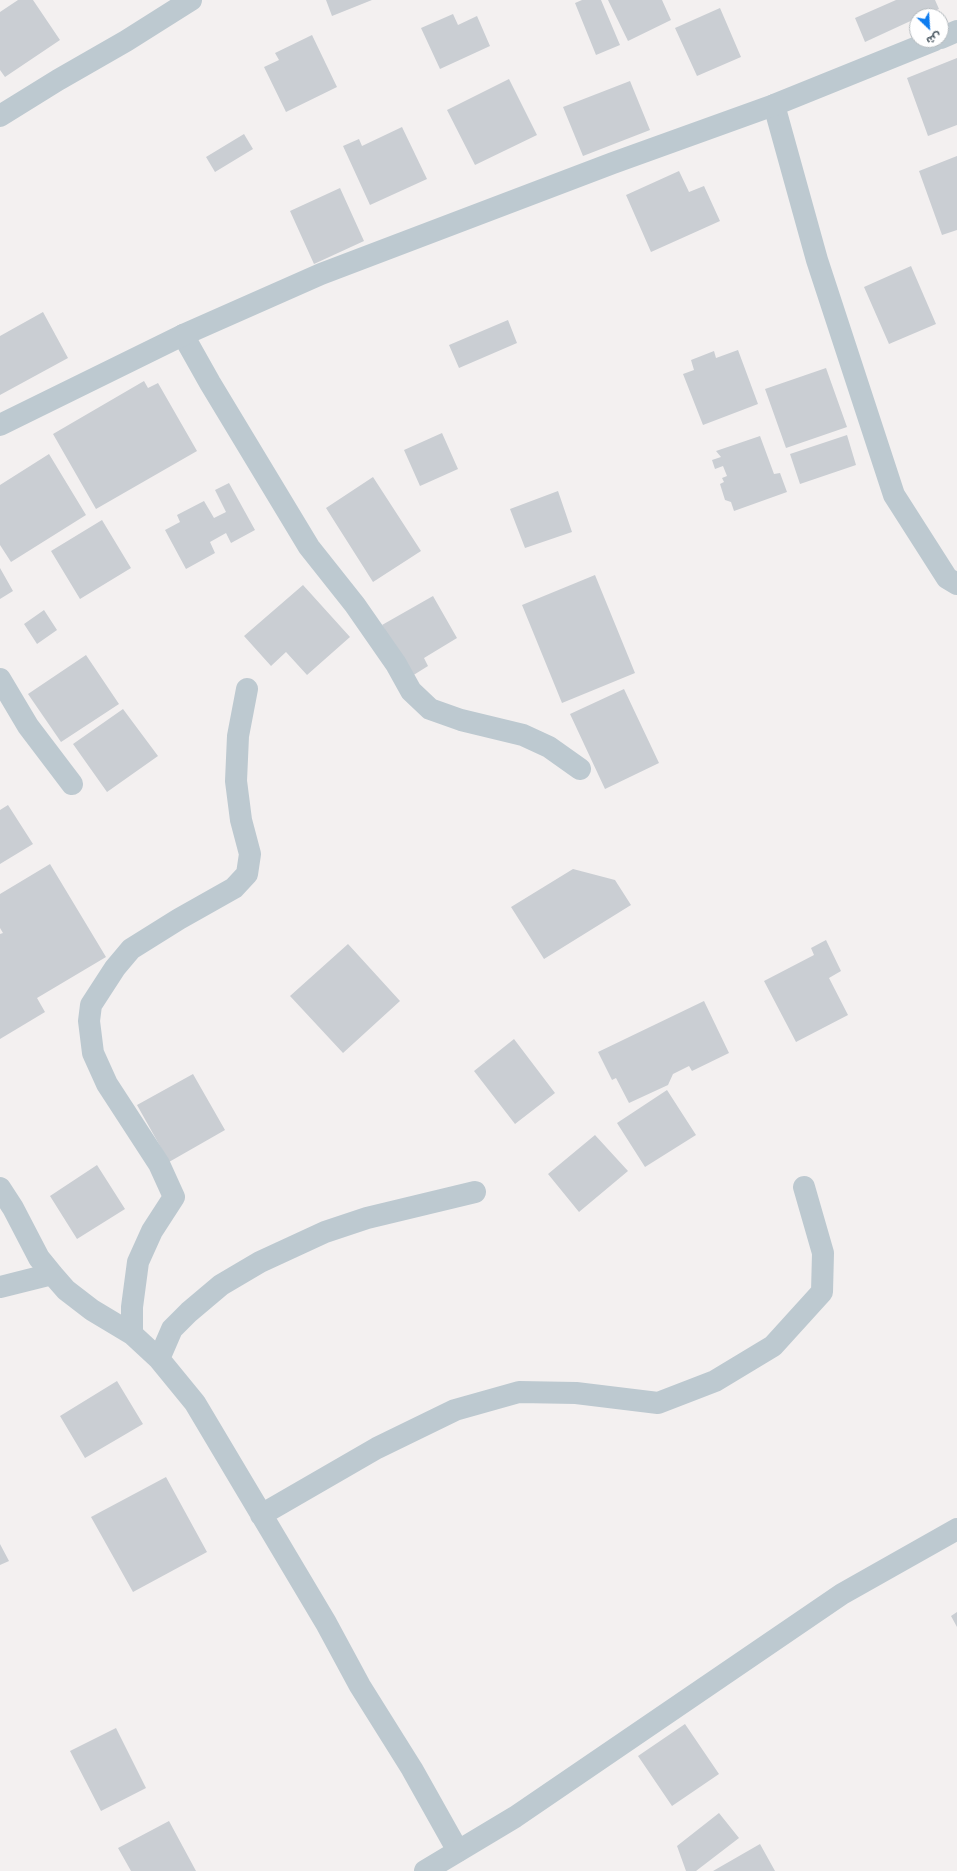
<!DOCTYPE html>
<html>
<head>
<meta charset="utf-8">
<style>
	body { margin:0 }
	#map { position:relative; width:957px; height:1871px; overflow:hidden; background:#f3f0f0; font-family:"Fira Sans","Noto Sans Arabic",sans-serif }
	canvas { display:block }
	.north { position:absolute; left:909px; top:8px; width:40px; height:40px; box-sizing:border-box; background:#fff; border:1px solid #b5bbbf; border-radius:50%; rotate:155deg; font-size:11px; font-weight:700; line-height:16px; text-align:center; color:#47555f }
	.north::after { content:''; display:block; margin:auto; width:14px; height:18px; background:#0e7cef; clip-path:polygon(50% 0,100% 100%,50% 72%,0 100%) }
</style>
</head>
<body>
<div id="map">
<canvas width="957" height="1871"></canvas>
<div class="north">ش</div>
</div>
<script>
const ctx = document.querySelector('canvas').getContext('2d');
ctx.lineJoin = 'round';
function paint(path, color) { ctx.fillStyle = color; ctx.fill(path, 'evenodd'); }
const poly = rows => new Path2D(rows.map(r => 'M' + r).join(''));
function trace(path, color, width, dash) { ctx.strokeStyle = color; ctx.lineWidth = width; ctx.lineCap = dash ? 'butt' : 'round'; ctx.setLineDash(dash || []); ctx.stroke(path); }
const building = poly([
	[18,0,33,0,60,40,5,77,0,70,0,12],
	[326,0,372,0,332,16],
	[582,0,601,0,620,45,596,55,575,3],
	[608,0,662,0,671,20,628,41],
	[896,0,935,0,939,9,922,16,917,16,917,18,865,42,855,18],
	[720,8,741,57,697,76,675,28],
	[453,14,458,25,477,16,490,46,440,69,421,28],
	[312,35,337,87,286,112,264,67,279,60,275,53],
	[957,58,957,125,928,136,907,78],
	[509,79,537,135,475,165,447,110],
	[630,81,650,130,583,156,563,107],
	[402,127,427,179,370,205,343,146,359,139,362,146],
	[244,134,253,149,215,172,206,157],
	[957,156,957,230,942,235,919,171],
	[679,171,689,192,704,186,720,221,651,252,626,195],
	[340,188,364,241,314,264,290,211],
	[911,266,936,324,889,344,864,287],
	[43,312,68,358,0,395,0,336],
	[508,320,517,343,459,368,449,345],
	[738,350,758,404,703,425,683,374,694,370,691,360,714,351,716,358],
	[826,368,847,427,786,448,765,389],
	[144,381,148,388,158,383,197,451,96,509,53,434],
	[442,433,458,469,420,486,404,450],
	[847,435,856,465,800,484,790,454],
	[760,436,774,474,780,473,787,492,734,511,731,502,725,500,720,484,724,482,722,478,727,476,723,466,715,469,712,460,721,457,716,451],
	[49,454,86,515,11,562,0,545,0,485],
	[373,477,421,551,373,582,326,508],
	[229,483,255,530,231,543,226,533,210,542,215,553,186,569,165,530,180,522,177,515,204,501,214,518,226,512,215,490],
	[558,491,572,532,525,548,510,509],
	[102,520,131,568,80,599,51,551],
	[0,568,13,591,0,599],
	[595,575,635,673,562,703,522,605],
	[303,585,350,637,307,675,286,652,271,666,244,636],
	[433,596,457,638,424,658,428,666,412,676,382,625],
	[44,610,57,630,37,644,24,624],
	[86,655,119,704,61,742,28,694],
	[624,689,659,763,605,789,570,714],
	[123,709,158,756,107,792,73,744],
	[8,805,33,844,0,864,0,810],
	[50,864,106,957,37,998,45,1012,0,1039,0,934,3,933,0,928,0,894],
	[573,869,615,880,631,905,544,959,511,907],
	[826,940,841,971,829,978,848,1015,796,1042,764,981,814,955,811,948],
	[348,944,400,1001,343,1053,290,996],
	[704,1001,729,1053,692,1071,689,1066,673,1074,668,1085,629,1103,616,1078,612,1080,598,1052],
	[514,1039,555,1093,515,1124,474,1071],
	[193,1074,225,1130,169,1162,137,1105],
	[667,1090,696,1135,645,1167,617,1123],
	[595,1135,628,1171,579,1212,548,1174],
	[97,1165,125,1209,77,1239,50,1196],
	[117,1381,143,1424,85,1458,60,1416],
	[166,1477,207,1552,133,1592,91,1517],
	[0,1544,9,1561,0,1565],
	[957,1612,957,1627,951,1616],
	[685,1724,719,1774,672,1806,638,1756],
	[116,1728,146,1788,101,1811,70,1751],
	[719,1813,739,1838,696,1871,686,1871,677,1846],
	[169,1821,196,1871,131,1871,118,1848],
	[760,1844,775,1871,713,1871]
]);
const minor = poly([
	[774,105,817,260,894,495,947,578,957,584],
	[0,116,58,80,126,41,191,0],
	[183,335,210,383,309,547,355,605,396,664,411,691,430,709,461,720,523,735,549,747,580,769],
	[0,679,28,726,72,784],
	[0,1188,13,1208,39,1258,52,1274,66,1290,92,1310,132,1334,159,1359,195,1403,326,1623,360,1686,412,1769,458,1851],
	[0,1287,52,1274],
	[132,1334,132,1307,138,1262,152,1231,174,1197,159,1164,107,1084,93,1053,89,1021,91,1005,115,968,131,949,179,919,234,888,247,874,250,854,241,820,236,781,238,736,247,689],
	[159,1359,172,1329,189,1312,221,1285,260,1262,325,1232,367,1218,475,1192],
	[261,1515,377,1448,455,1410,519,1392,576,1393,658,1403,715,1381,773,1346,822,1292,823,1253,804,1187]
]);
const tertiary = poly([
	[941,38,957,31],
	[0,425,183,335,321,274,613,163,774,105,935,40],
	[425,1871,515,1817,842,1594,957,1529]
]);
paint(building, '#caced3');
trace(minor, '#bdc9d0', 22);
trace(tertiary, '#bdc9d0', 22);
</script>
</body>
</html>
